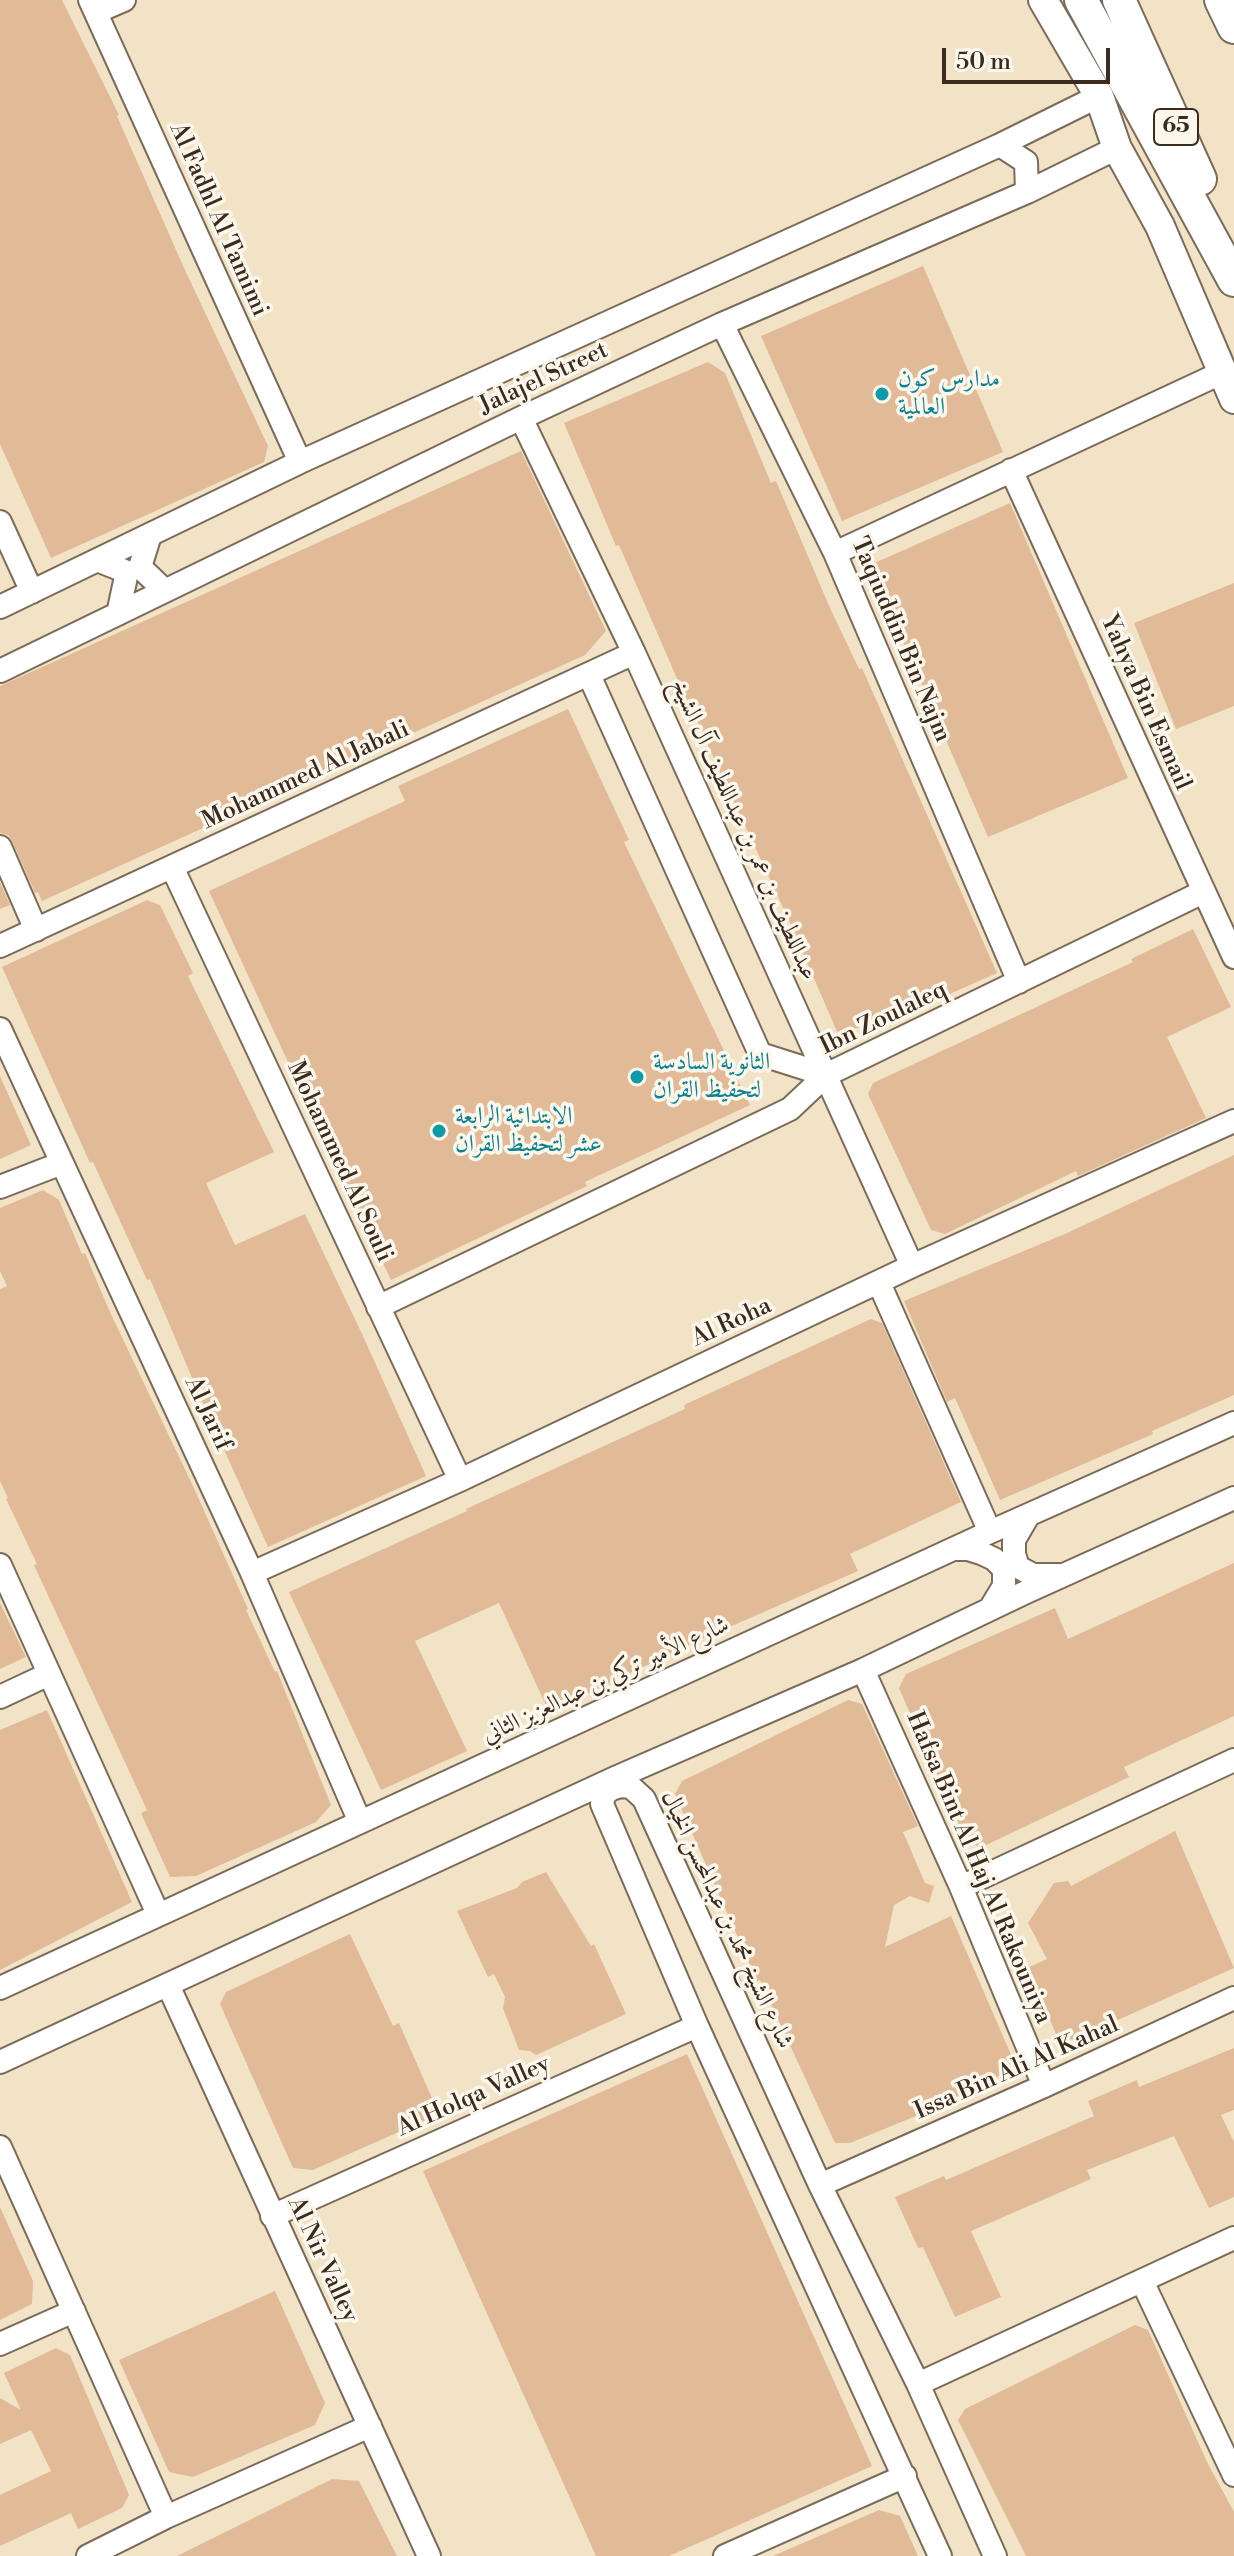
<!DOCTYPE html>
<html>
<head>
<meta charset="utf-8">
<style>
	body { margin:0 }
	#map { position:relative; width:1234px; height:2556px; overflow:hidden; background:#f2e3c7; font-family:"Libre Bodoni",serif }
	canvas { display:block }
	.scale { position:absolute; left:942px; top:48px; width:168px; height:36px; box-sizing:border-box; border:4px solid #3b2a1e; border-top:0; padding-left:10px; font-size:24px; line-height:28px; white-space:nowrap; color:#3b2a1e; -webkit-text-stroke:6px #fbf7ec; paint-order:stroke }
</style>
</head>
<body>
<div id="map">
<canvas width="1234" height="2556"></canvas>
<div class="scale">50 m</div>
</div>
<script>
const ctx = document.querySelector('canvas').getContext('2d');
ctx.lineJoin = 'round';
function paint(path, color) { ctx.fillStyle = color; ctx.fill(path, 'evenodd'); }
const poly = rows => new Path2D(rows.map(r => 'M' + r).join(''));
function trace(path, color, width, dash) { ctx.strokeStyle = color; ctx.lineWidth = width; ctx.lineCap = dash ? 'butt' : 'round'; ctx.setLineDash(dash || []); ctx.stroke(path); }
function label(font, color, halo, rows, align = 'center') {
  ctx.font = font + ' "Libre Bodoni",Amiri,serif'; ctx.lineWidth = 7; ctx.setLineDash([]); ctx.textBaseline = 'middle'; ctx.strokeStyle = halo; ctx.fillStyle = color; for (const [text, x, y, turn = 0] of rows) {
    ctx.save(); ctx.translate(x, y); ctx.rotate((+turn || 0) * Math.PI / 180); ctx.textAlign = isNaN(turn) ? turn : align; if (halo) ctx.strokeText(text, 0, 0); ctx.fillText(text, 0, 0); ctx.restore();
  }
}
const building = poly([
	[0,0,62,0,119,115,117,116,184,268,268,446,264,462,51,558,0,444],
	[923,266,1003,452,842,521,761,336],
	[708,362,725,373,771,483,776,481,830,608,859,669,862,668,997,973,927,1004,924,998,839,1036,786,914,675,674,619,545,616,546,564,423],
	[521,451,606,631,585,655,42,901,38,892,35,893,12,841,8,835,0,833,0,686],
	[1010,503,1128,778,988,837,870,565],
	[1234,583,1234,706,1176,729,1134,623],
	[568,709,629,840,624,842,750,1105,585,1182,587,1186,391,1280,292,1076,294,1075,209,891,405,801,398,786],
	[0,882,10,905,0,909],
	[147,900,160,905,193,973,188,976,274,1152,206,1183,235,1245,305,1214,363,1336,426,1476,268,1547,202,1401,150,1279,147,1280,93,1162,90,1163,2,967],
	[1193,929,1231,1007,1167,1037,1206,1118,1078,1176,1076,1171,945,1234,931,1230,868,1094,873,1083,1133,962,1131,959],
	[0,1076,31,1145,0,1159],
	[1234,1155,1234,1395,1152,1431,1153,1434,1000,1500,955,1398,947,1402,904,1301,1067,1233],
	[43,1190,59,1200,82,1254,85,1253,109,1310,193,1486,248,1609,246,1610,275,1672,277,1671,331,1805,316,1822,196,1876,170,1877,141,1813,147,1810,34,1565,37,1564,6,1499,8,1498,0,1481,0,1289,7,1286,0,1271,0,1208],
	[871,1319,882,1323,961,1502,850,1554,858,1571,695,1642,549,1712,499,1603,415,1641,467,1751,381,1790,289,1592,467,1511,466,1509,685,1409,684,1405],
	[1234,1563,1234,1716,1124,1767,1129,1777,980,1848,964,1836,899,1688,906,1674,1055,1608,1068,1639],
	[0,1603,26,1657,0,1669],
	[848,1700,862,1704,918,1826,903,1832,925,1883,934,1886,929,1903,910,1896,894,1905,885,1947,951,1916,1012,2057,1009,2071,928,2111,850,2143,835,2143,760,1980,757,1981,675,1794,682,1781],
	[47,1710,132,1902,0,1970,0,1730],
	[1175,1831,1234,1968,1073,2040,1057,2036,1027,1968,1047,1959,1028,1923,1054,1883,1068,1881,1071,1886],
	[546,1872,591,1946,594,1944,626,2014,536,2055,530,2051,519,2050,503,2008,505,1997,494,1974,488,1977,457,1911,517,1888,522,1882],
	[350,1934,393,2026,399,2023,439,2114,313,2170,293,2168,220,2004,226,1992],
	[1234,2048,1234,2110,1221,2115,1234,2142,1234,2197,1209,2208,1174,2136,1087,2170,1091,2179,971,2231,1001,2297,955,2317,923,2247,918,2248,895,2197,944,2176,946,2180,1094,2116,1088,2101,1137,2080,1139,2087],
	[687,2054,872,2466,669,2556,596,2556,423,2171],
	[0,2207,33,2281,32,2304,0,2320],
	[275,2291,325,2403,315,2425,193,2477,169,2472,119,2360],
	[1135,2325,1148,2330,1207,2462,1234,2512,1234,2556,1026,2556,958,2420,965,2409],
	[56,2348,70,2355,129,2495,122,2508,78,2529,71,2513,0,2546,0,2495,51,2471,31,2430,0,2444,0,2398,21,2410,4,2373],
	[332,2479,359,2481,397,2556,177,2556],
	[879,2510,900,2516,918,2556,773,2556]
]);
const minor = poly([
	[90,0,300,462],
	[96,12,124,0],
	[1000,145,1026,162,1027,192],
	[722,324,835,553,1019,982],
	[521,418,634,653,912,1266],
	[1011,470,1234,957],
	[0,522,32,592],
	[150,535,140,567,165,591],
	[835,553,1221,373],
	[97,560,127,572,118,614],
	[0,607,300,462,1000,145,1099,96],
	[0,671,521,418,722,324,1027,192,1117,148],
	[589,675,760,1054,826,1075],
	[0,847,36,930],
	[172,867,460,1480],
	[0,946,634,653],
	[0,1029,252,1573,360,1822],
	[0,1187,62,1163],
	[879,1283,990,1532],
	[378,1307,790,1109,826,1075,1203,892],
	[1028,1516,1014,1540,1014,1554,1018,1567,1033,1575,1059,1575],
	[955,1549,968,1549,981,1553,994,1559,1004,1569,1004,1586,990,1609],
	[0,1565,158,1914],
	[252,1573,460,1480,912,1266,1234,1121],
	[863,1670,961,1887,1044,2086],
	[0,1697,49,1674],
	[961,1887,1234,1760],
	[168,1985,429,2556],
	[0,1988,990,1532,1234,1423],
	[0,2062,615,1778,863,1670,1024,1593,1234,1498],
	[0,2147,166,2517],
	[820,2185,1044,2086,1234,1998],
	[272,2216,697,2026],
	[1142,2281,1234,2475],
	[0,2344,74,2311],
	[918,2384,1234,2238],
	[88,2556,166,2517,370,2426],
	[725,2556,905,2476],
	[940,2556,697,2026,608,1818,602,1804,604,1795,611,1789,621,1786,631,1787,644,1799,820,2185,918,2384,995,2556]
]);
const major = poly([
	[1043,0,1099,96,1117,148,1160,226,1234,399]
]);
const highway = poly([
	[1081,0,1234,280],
	[1119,0,1200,179],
	[1221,0,1234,27]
]);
const markers = [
	[882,394,8,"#0f9aa8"],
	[637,1077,8,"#0f9aa8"],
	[439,1131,8,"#0f9aa8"]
];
const shields = [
	[1176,127,44]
];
const shieldNames = [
	["65",1176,127]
];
const streetNames = [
	["Al Fadhl Al Tamimi",218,220,66],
	["Jalajel Street",544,379,-25],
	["Taqiuddin Bin Najm",900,640,67],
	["Yahya Bin Esmail",1145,703,66],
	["Mohammed Al Jabali",306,776,-25],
	["عبداللطيف بن عمر بن عبداللطيف آل الشيخ",743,830,66],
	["Ibn Zoulaleq",884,1019,-26],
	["Mohammed Al Souli",339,1162,65],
	["Al Roha",732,1323,-25],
	["Al Jarif",207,1414,65],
	["شارع الأمير تركي بن عبدالعزيز الثاني",606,1681,-25],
	["Hafsa Bint Al Haj Al Rakouniya",978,1868,67],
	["شارع الشيخ محمد بن عبدالمحسن الخيال",726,1920,65],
	["Issa Bin Ali Al Kahal",1017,2069,-24],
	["Al Holqa Valley",474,2097,-24],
	["Al Nir Valley",322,2260,65]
];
const cultureNames = [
	["مدارس كون",898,380],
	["العالمية",898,408],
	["الثانوية السادسة",653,1063],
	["لتحفيظ القران",653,1091],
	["الابتدائية الرابعة",455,1117],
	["عشر لتحفيظ القران",455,1145]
];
paint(building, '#e1ba97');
trace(minor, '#7b6b59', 26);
trace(major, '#7b6b59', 32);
trace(highway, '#7b6b59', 36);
trace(minor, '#fff', 22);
trace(major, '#fff', 28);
trace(highway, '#fff', 32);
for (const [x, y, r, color] of markers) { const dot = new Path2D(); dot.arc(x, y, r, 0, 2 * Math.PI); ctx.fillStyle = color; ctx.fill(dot); trace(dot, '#fbf7ec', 3); }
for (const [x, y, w] of shields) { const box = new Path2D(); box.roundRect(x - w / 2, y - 18, w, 36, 6); ctx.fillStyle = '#fbf7ec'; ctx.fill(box); trace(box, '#3b2a1e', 2); }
label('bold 22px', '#3b2a1e', null, shieldNames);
label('24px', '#3b2a1e', '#fbf7ec', streetNames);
label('24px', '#0d838f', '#fbf7ec', cultureNames, 'left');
</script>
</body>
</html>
